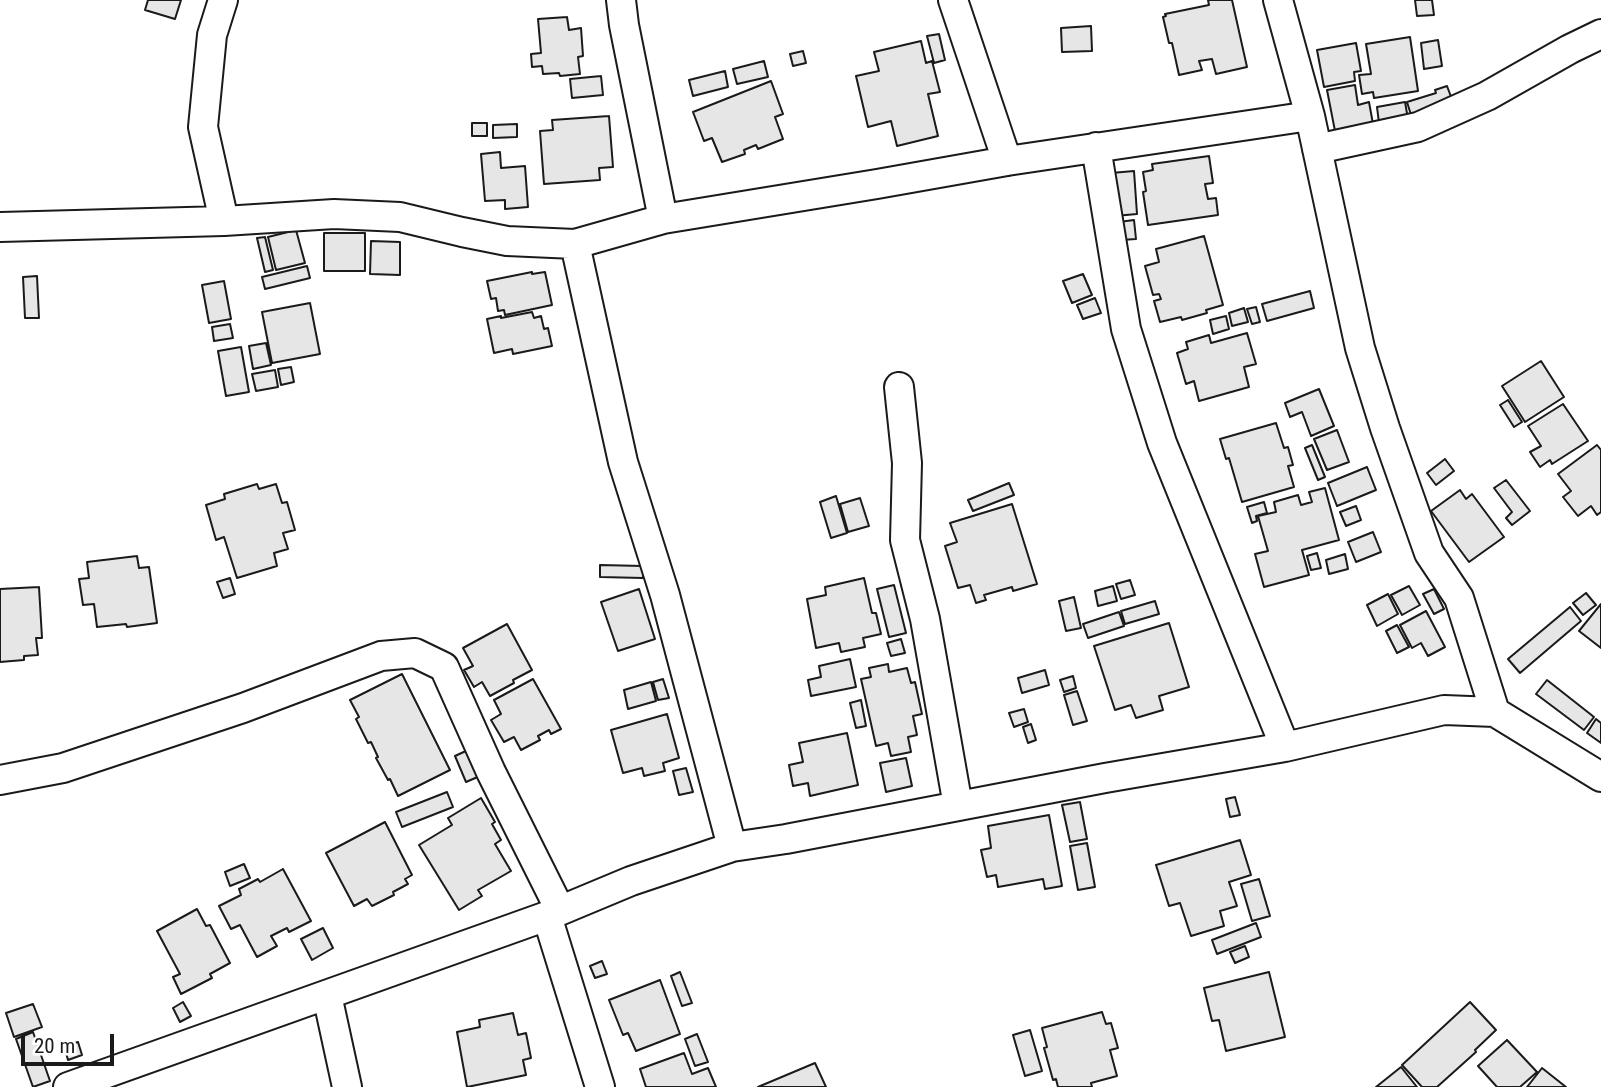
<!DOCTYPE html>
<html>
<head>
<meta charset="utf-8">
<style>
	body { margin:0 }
	#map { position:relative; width:1601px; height:1087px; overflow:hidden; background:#fff; font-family:"Roboto Condensed",sans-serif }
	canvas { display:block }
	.scale { position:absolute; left:21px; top:1034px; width:93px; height:32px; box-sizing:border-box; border:4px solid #1a1a1a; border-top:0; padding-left:9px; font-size:21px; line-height:24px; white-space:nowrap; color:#1a1a1a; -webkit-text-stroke:5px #fff; paint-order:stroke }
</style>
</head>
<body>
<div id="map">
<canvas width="1601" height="1087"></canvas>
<div class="scale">20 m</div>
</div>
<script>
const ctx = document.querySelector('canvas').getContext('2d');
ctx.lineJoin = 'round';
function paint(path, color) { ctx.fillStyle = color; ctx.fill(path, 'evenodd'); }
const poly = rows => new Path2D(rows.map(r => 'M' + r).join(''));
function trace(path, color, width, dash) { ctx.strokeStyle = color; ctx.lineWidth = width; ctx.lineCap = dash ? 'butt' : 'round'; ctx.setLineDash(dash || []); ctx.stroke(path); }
const building = poly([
	[148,0,181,0,175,19,145,10,148,0],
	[1208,0,1232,0,1247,67,1216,74,1212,59,1199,61,1202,70,1179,75,1172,43,1169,43,1163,17,1166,16,1165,14,1209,5,1208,0],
	[1415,0,1432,0,1434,15,1417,16,1415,0],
	[567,17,569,30,581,28,583,56,578,57,580,74,560,76,559,73,543,74,542,66,532,67,531,54,541,53,538,19,567,17],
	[1091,26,1092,51,1062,52,1061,28,1091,26],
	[939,34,945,60,934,63,927,36,939,34],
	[1410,37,1418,91,1374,98,1373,92,1362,94,1359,75,1371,74,1366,44,1410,37],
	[1438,40,1442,66,1424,69,1421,43,1438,40],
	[921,41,926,63,932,61,940,92,928,94,938,136,897,146,891,121,868,127,856,76,879,71,874,52,921,41],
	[1356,43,1361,71,1354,72,1355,81,1324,87,1317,50,1356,43],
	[803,51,806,63,793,66,790,54,803,51],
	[764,61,768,77,737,84,733,69,764,61],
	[725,71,728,87,693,96,689,80,725,71],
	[601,76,603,95,572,98,570,79,601,76],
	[771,81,783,114,775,117,783,139,758,149,756,145,744,150,745,154,722,162,712,138,704,141,693,112,771,81],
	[1355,85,1358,105,1369,102,1373,124,1335,131,1327,90,1355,85],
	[1447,86,1453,102,1411,115,1407,102,1436,93,1435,90,1447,86],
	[1405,102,1408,119,1379,123,1377,107,1405,102],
	[609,116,613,167,599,168,600,180,544,184,540,131,553,130,552,120,609,116],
	[472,123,487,123,487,136,472,136,472,123],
	[517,124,517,137,493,138,493,125,517,124],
	[500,152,501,168,525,166,528,207,505,209,505,200,485,201,481,154,500,152],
	[1209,156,1213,183,1205,184,1208,199,1216,198,1218,215,1148,225,1143,192,1146,191,1143,172,1153,170,1152,164,1209,156],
	[1134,171,1137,214,1115,216,1111,173,1134,171],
	[1134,220,1136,239,1121,240,1119,222,1134,220],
	[296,230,305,263,276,270,268,237,296,230],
	[324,233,365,233,365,271,324,271,324,233],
	[1204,236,1223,305,1206,310,1207,313,1182,320,1181,317,1160,322,1154,301,1161,299,1159,294,1153,295,1145,266,1159,262,1156,249,1204,236],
	[265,237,273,270,265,272,257,238,265,237],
	[371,241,400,242,400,275,370,274,371,241],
	[307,266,310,278,265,289,262,277,307,266],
	[532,272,532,274,545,272,552,305,505,315,504,310,498,311,496,298,491,299,487,281,532,272],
	[1083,274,1092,295,1072,303,1063,281,1083,274],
	[37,276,39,318,25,318,23,277,37,276],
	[224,281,231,319,209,323,202,285,224,281],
	[1310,291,1314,308,1267,321,1262,304,1310,291],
	[1095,298,1101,313,1083,319,1077,305,1095,298],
	[310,303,320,354,272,363,262,312,310,303],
	[1256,307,1260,322,1252,324,1247,309,1256,307],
	[1244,308,1248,322,1232,326,1229,313,1244,308],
	[532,312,534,318,541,316,544,329,548,328,552,346,513,354,512,349,494,353,487,319,501,316,501,318,532,312],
	[1226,316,1229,329,1213,334,1210,320,1226,316],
	[230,324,233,338,214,341,212,327,230,324],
	[1247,333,1256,364,1244,367,1249,387,1199,401,1194,381,1186,384,1177,353,1188,349,1186,342,1209,335,1211,343,1247,333],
	[266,343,271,365,253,369,249,346,266,343],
	[241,347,249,392,226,396,218,351,241,347],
	[1541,361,1564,397,1525,422,1502,386,1541,361],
	[291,367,294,382,281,385,278,369,291,367],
	[275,370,278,387,256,391,252,374,275,370],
	[1319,389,1334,426,1311,436,1302,412,1290,417,1285,403,1319,389],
	[1508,400,1522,422,1514,427,1500,405,1508,400],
	[1563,404,1588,441,1552,464,1550,460,1540,467,1530,452,1541,446,1528,426,1563,404],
	[1276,423,1284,448,1288,447,1293,465,1288,466,1294,487,1242,502,1229,458,1226,459,1220,439,1276,423],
	[1337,430,1349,462,1327,470,1314,439,1337,430],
	[1312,445,1325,477,1318,480,1305,448,1312,445],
	[1597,445,1601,450,1601,512,1597,515,1591,506,1578,516,1563,497,1571,491,1558,474,1597,445],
	[1445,459,1454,471,1436,485,1427,473,1445,459],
	[1367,467,1376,490,1337,506,1328,483,1367,467],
	[1506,480,1530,511,1512,525,1506,518,1512,512,1494,488,1506,480],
	[1009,483,1014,495,973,511,968,500,1009,483],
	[257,484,259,489,276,484,282,503,287,502,295,530,283,533,288,549,274,553,277,566,237,578,224,537,216,540,206,505,225,499,224,494,257,484],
	[1325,488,1339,540,1302,550,1309,575,1264,587,1255,554,1268,551,1258,516,1276,512,1274,502,1298,495,1301,505,1312,502,1309,492,1325,488],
	[1460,490,1466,499,1472,494,1504,537,1469,562,1431,511,1460,490],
	[836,496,847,533,831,538,820,502,836,496],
	[860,498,869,526,848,532,840,504,860,498],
	[1264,502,1267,513,1256,516,1257,521,1252,523,1247,507,1264,502],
	[1012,504,1037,584,1013,591,1012,587,984,595,986,600,976,603,970,585,958,588,945,546,957,542,950,523,1012,504],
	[1356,506,1361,520,1346,526,1340,512,1356,506],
	[1373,532,1381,552,1356,562,1348,542,1373,532],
	[1317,553,1321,568,1311,570,1307,556,1317,553],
	[1345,554,1348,569,1329,574,1326,560,1345,554],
	[137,556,139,568,149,567,157,623,127,627,126,624,97,627,94,604,83,605,79,579,89,578,87,562,137,556],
	[600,565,643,566,643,578,600,577,600,565],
	[230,578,235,594,223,598,217,582,230,578],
	[864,578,872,613,876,613,881,634,863,638,865,647,841,652,839,643,816,648,807,599,826,595,825,587,864,578],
	[1130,580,1135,595,1121,599,1116,584,1130,580],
	[894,585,906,633,889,637,877,589,894,585],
	[1113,586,1117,601,1098,606,1095,591,1113,586],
	[1409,586,1420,605,1402,615,1391,595,1409,586],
	[39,587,42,638,36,638,38,655,24,656,24,660,0,662,0,589,39,587],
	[639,589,655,639,618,651,601,602,639,589],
	[1434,589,1444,609,1434,614,1423,594,1434,589],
	[1586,593,1596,605,1583,615,1573,603,1586,593],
	[1388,594,1398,614,1377,626,1367,605,1388,594],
	[1074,597,1081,628,1066,631,1059,601,1074,597],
	[1155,601,1159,614,1125,624,1121,611,1155,601],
	[1601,604,1601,648,1579,631,1601,604],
	[1570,607,1581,621,1520,673,1508,659,1570,607],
	[1426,611,1445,647,1428,656,1421,643,1412,648,1400,625,1426,611],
	[1119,612,1124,626,1088,638,1083,624,1119,612],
	[1169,623,1189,687,1159,696,1163,710,1136,718,1131,705,1115,710,1094,646,1169,623],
	[507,624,532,670,513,680,514,683,490,696,482,682,474,687,464,670,473,666,463,648,507,624],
	[1397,625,1409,647,1397,653,1386,631,1397,625],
	[901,639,905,653,891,656,887,643,901,639],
	[850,659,856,687,811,696,808,680,821,677,819,666,850,659],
	[888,664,889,672,907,668,911,683,915,682,922,714,913,716,917,735,908,737,911,752,891,756,888,743,876,746,861,679,871,677,869,668,888,664],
	[1045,670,1049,685,1022,693,1018,678,1045,670],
	[402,674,450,770,398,796,390,779,388,780,376,758,378,757,371,742,368,743,356,719,359,717,350,700,402,674],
	[1073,676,1076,688,1064,692,1060,680,1073,676],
	[533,679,561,729,551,734,549,730,538,736,540,740,521,750,514,737,504,742,491,720,501,714,494,700,533,679],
	[663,679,669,698,658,700,653,682,663,679],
	[1547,680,1594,717,1584,730,1536,694,1547,680],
	[651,682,656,701,628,709,624,690,651,682],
	[1077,691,1087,721,1073,725,1064,695,1077,691],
	[861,700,866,726,856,728,850,703,861,700],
	[1024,709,1028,722,1014,727,1009,713,1024,709],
	[667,714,679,758,663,763,665,771,644,776,642,768,623,773,611,730,667,714],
	[1596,719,1601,723,1601,743,1587,733,1596,719],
	[1031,724,1036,740,1028,743,1023,727,1031,724],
	[847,733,858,785,810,796,808,783,793,786,789,765,803,762,799,743,847,733],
	[468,750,480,776,466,782,455,756,468,750],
	[906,758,912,786,886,792,880,763,906,758],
	[686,768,693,792,679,795,673,771,686,768],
	[447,792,453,807,402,827,396,812,447,792],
	[1235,797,1240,815,1230,817,1226,799,1235,797],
	[481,798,495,822,492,824,501,840,495,844,511,871,478,890,482,896,459,910,419,845,452,825,448,818,481,798],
	[1080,802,1087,839,1070,842,1062,805,1080,802],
	[1049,815,1062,886,1045,889,1043,879,998,887,996,875,987,877,981,850,991,848,988,826,1049,815],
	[385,822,412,875,405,879,408,884,393,892,394,895,372,906,367,899,354,906,326,853,385,822],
	[1240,840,1251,875,1229,882,1237,906,1220,911,1224,926,1191,936,1180,903,1169,906,1156,865,1240,840],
	[1087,843,1095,887,1078,890,1070,846,1087,843],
	[244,864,250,878,230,886,225,872,244,864],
	[283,869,311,921,289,932,287,928,271,936,277,946,257,957,240,925,231,929,219,906,241,895,239,889,258,879,260,882,283,869],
	[1259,879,1270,916,1252,921,1241,884,1259,879],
	[197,909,206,926,210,925,230,963,210,974,212,978,181,994,173,977,180,974,157,931,197,909],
	[1256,923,1261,937,1217,954,1212,940,1256,923],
	[323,928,333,948,312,960,301,939,323,928],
	[1245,946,1249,957,1235,963,1230,952,1245,946],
	[602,961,607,974,595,978,590,966,602,961],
	[680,972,692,1003,682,1006,671,976,680,972],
	[1269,972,1285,1037,1226,1051,1219,1020,1212,1021,1204,988,1269,972],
	[660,980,680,1034,636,1051,628,1033,623,1035,609,1000,660,980],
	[183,1002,191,1016,180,1022,173,1008,183,1002],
	[1470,1002,1496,1030,1475,1050,1476,1052,1437,1087,1422,1087,1402,1065,1470,1002],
	[33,1004,42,1027,14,1037,6,1013,33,1004],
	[1102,1012,1106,1024,1111,1023,1118,1048,1110,1050,1117,1076,1091,1083,1092,1087,1058,1087,1056,1079,1053,1080,1044,1048,1047,1047,1042,1028,1102,1012],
	[513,1013,518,1035,526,1033,531,1058,523,1060,526,1075,467,1087,457,1032,480,1027,479,1020,513,1013],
	[1030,1030,1042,1071,1025,1076,1013,1035,1030,1030],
	[33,1032,50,1081,33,1087,16,1039,33,1032],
	[697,1034,708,1062,695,1066,685,1039,697,1034],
	[1507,1040,1537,1072,1520,1087,1497,1087,1478,1066,1507,1040],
	[78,1042,82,1055,68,1060,64,1046,78,1042],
	[684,1053,692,1074,708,1068,716,1087,646,1087,640,1069,684,1053],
	[815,1063,826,1087,758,1087,815,1063],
	[1401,1067,1417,1087,1376,1087,1401,1067],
	[1542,1068,1566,1087,1527,1087,1542,1068]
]);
const minor = poly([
	[223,0,212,35,203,127,224,221],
	[621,0,624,25,663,219],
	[953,0,1007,161],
	[1278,0,1310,116,1360,348,1385,428,1429,553,1459,598,1495,712],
	[1096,147,1126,329,1162,443,1285,747],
	[1317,149,1418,127,1487,96,1570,49,1601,34],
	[0,227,224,221,334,214,400,217,462,232,507,241,575,244,663,219,877,184,1007,161,1310,116],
	[575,244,623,462,665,595,732,847],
	[899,387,907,463,905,540,925,619,958,806],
	[0,780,63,768,243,708,381,656,415,653,444,667,491,772,560,910],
	[547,916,600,1087],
	[327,995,347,1087],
	[68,1087,547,916,631,881,732,847,786,839,1105,778,1285,747,1444,710,1495,712,1601,777]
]);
paint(building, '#e6e6e6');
trace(building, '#1a1a1a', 2);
trace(minor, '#1a1a1a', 32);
trace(minor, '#fff', 28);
</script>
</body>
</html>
